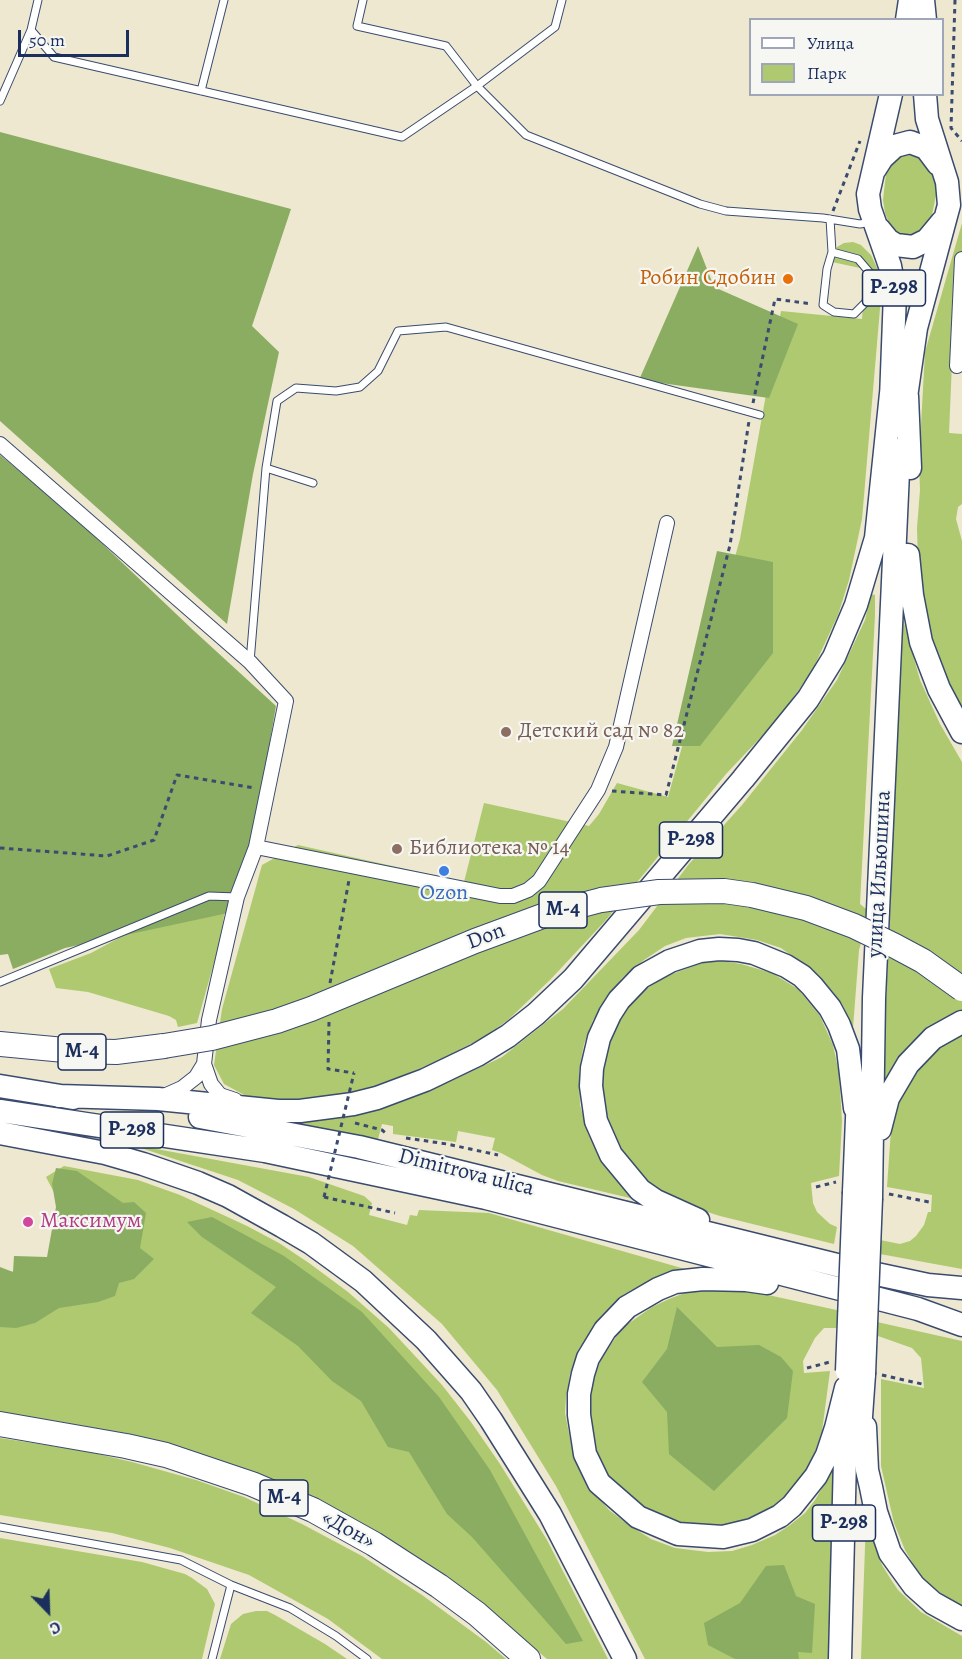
<!DOCTYPE html>
<html>
<head>
<meta charset="utf-8">
<style>
	body { margin:0 }
	#map { position:relative; width:962px; height:1659px; overflow:hidden; background:#ede8cf; font-family:Alegreya,serif }
	canvas { display:block }
	.legend { position:absolute; left:749px; top:18px; width:195px; height:78px; box-sizing:border-box; background:#f6f6f2; border:2px solid #9ea6b7; margin:0; padding:8px 10px; list-style:none; font-size:18px; color:#1b2f5e }
	.legend li { display:flex; align-items:center; gap:12px; height:30px }
	.legend b { width:30px; border:2px solid #9ea6b7 }
	.north { position:absolute; left:18px; top:1581px; width:60px; height:60px; -webkit-text-stroke:4px #f6f6f2; paint-order:stroke; rotate:157deg; font-size:16px; font-weight:700; line-height:24px; text-align:center; color:#1b2f5e }
	.north::after { content:''; display:block; margin:auto; width:21px; height:27px; background:#1b2f5e; clip-path:polygon(50% 0,100% 100%,50% 72%,0 100%) }
	.scale { position:absolute; left:18px; top:30px; width:111px; height:27px; box-sizing:border-box; border:3px solid #1b2f5e; border-top:0; padding-left:8px; font-size:18px; line-height:21px; white-space:nowrap; color:#1b2f5e; -webkit-text-stroke:4px #f6f6f2; paint-order:stroke }
</style>
</head>
<body>
<div id="map">
<canvas width="962" height="1659"></canvas>
<ul class="legend">
<li><b style="height:8px;background:#fff"></b>Улица</li>
<li><b style="height:16px;background:#aec96f"></b>Парк</li>
</ul>
<div class="north">С</div>
<div class="scale">50 m</div>
</div>
<script>
const ctx = document.querySelector('canvas').getContext('2d');
ctx.lineJoin = 'round';
function paint(path, color) { ctx.fillStyle = color; ctx.fill(path, 'evenodd'); }
const poly = rows => new Path2D(rows.map(r => 'M' + r).join(''));
function trace(path, color, width, dash) { ctx.strokeStyle = color; ctx.lineWidth = width; ctx.lineCap = dash ? 'butt' : 'round'; ctx.setLineDash(dash || []); ctx.stroke(path); }
function label(font, color, halo, rows, align = 'center') {
  ctx.font = font + ' Alegreya,serif'; ctx.lineWidth = 4.5; ctx.setLineDash([]); ctx.textBaseline = 'middle'; ctx.strokeStyle = halo; ctx.fillStyle = color; for (const [text, x, y, turn = 0] of rows) {
    ctx.save(); ctx.translate(x, y); ctx.rotate((+turn || 0) * Math.PI / 180); ctx.textAlign = isNaN(turn) ? turn : align; if (halo) ctx.strokeText(text, 0, 0); ctx.fillText(text, 0, 0); ctx.restore();
  }
}
const green = poly([
	[907,155,919,156,928,165,935,181,936,195,932,215,926,228,918,236,899,236,890,225,885,213,883,200,886,174,893,162,900,156],
	[962,223,962,363,952,363,949,433,962,434,962,504,958,507,956,519,962,541,962,710,947,680,929,631,918,562,917,528,920,490,919,462,925,352],
	[853,242,861,245,871,255,878,270,882,285,862,519,849,580,838,615,812,671,778,719,726,774,606,920,550,980,509,1019,486,1036,437,1061,374,1088,331,1098,285,1100,248,1097,224,1084,214,1065,222,1009,262,865,298,845,464,882,484,803,589,826,599,814,617,783,668,797,740,539,781,311,862,319,865,275,860,268,832,262,837,247,844,243],
	[871,594,875,595,875,615,860,904,870,912,859,950,853,1028,843,1006,833,992,813,971,781,948,757,940,720,934,686,938,665,946,644,960,622,978,593,1020,584,1044,579,1070,580,1105,588,1134,601,1159,634,1199,558,1181,542,1175,501,1153,492,1150,495,1138,458,1131,456,1142,393,1134,393,1126,382,1124,378,1139,285,1123,285,1120,400,1101,447,1083,502,1057,563,1009,639,930,689,864,742,805,802,730,837,680,865,620],
	[901,612,920,680,940,724,962,762,962,1012,920,1036,911,1043,900,1057,882,1088,890,915],
	[225,910,219,945,197,1023,178,1027,176,1020,169,1016,88,992,56,988,49,969,91,953,132,931],
	[721,961,741,964,772,973,798,989,820,1016,833,1045,839,1073,842,1121,839,1176,811,1183,813,1203,817,1212,830,1224,837,1227,834,1244,720,1216,686,1205,643,1181,623,1153,610,1126,603,1096,602,1077,611,1038,618,1021,639,994,664,977,702,963],
	[962,1033,962,1269,880,1254,880,1240,900,1244,910,1241,916,1236,924,1225,928,1212,931,1212,932,1195,887,1187,891,1130,902,1091,910,1078,941,1045],
	[129,1144,309,1177,364,1196,372,1203,369,1215,407,1225,410,1215,417,1216,419,1210,489,1213,685,1269,657,1277,624,1294,602,1315,578,1350,570,1374,566,1397,565,1413,573,1454,583,1476,596,1495,609,1510,626,1523,651,1539,675,1548,708,1552,732,1551,752,1545,775,1535,790,1525,805,1513,815,1500,827,1480,836,1459,828,1659,645,1659,556,1486,497,1390,442,1324,353,1246,294,1209,238,1180],
	[64,1166,138,1180,180,1195,247,1226,279,1243,309,1263,348,1292,389,1328,442,1385,471,1422,500,1464,547,1540,608,1659,547,1659,492,1612,240,1468,171,1444,134,1435,50,1420,0,1413,0,1271,21,1272,50,1260,59,1202,46,1177],
	[718,1287,750,1291,841,1311,841,1328,824,1328,815,1338,803,1361,804,1373,830,1371,822,1431,812,1461,798,1484,782,1501,753,1517,724,1526,697,1527,662,1519,641,1508,624,1494,610,1477,600,1462,590,1423,591,1388,601,1359,622,1328,652,1307,669,1299,690,1291],
	[877,1322,962,1341,962,1606,950,1600,921,1578,905,1550,894,1523,881,1466,881,1379,924,1388,921,1358,912,1348,878,1336],
	[0,1438,85,1451,132,1462,196,1480,244,1497,302,1524,362,1556,422,1595,486,1642,506,1659,382,1659,328,1619,249,1575,170,1548,112,1533,0,1515],
	[866,1519,882,1565,890,1578,898,1590,921,1612,962,1636,962,1659,861,1659],
	[0,1538,142,1562,185,1574,192,1578,207,1589,215,1604,202,1659,0,1659],
	[256,1611,267,1611,275,1615,325,1644,347,1659,220,1659,231,1624,243,1614]
]);
const forest = poly([
	[0,132,291,209,252,326,279,352,253,474,227,624,0,421],
	[698,246,714,287,798,324,769,398,639,380],
	[0,455,70,513,192,629,276,706,254,834,228,913,65,948,13,969,8,954,0,955],
	[717,551,773,562,773,653,700,746,672,746],
	[56,1168,77,1171,123,1203,134,1202,146,1213,140,1248,154,1259,134,1279,119,1283,115,1296,98,1302,59,1308,35,1323,16,1328,0,1327,0,1267,13,1272,14,1256,47,1257,56,1207,52,1184],
	[212,1217,284,1256,362,1312,439,1397,490,1470,583,1641,566,1644,472,1537,447,1514,409,1452,388,1447,361,1401,332,1381,298,1346,251,1313,276,1287,202,1237,187,1222],
	[677,1307,717,1347,759,1345,781,1357,793,1371,787,1418,714,1491,669,1454,667,1412,642,1382,667,1349],
	[784,1565,796,1596,815,1604,812,1653,798,1652,799,1659,735,1659,708,1645,704,1623,740,1603,766,1566]
]);
const path = poly([
	[955,0,951,128,962,141],
	[833,211,860,141],
	[753,403,775,299,812,304],
	[612,791,666,795,730,545,749,421],
	[0,848,107,856,154,840,177,775,254,788],
	[330,983,349,880],
	[329,1022,328,1069,354,1073],
	[355,1123,382,1130,388,1135],
	[406,1138,447,1144,498,1155],
	[816,1187,836,1182],
	[889,1194,929,1202],
	[324,1197,395,1213],
	[807,1368,830,1362],
	[882,1375,922,1384]
]);
const service = poly([
	[38,0,31,30,54,57,402,137,477,86,555,27,562,0],
	[363,0,357,26,446,46,477,86,526,135,700,204,726,211,823,218,860,224,871,222],
	[201,91,224,0],
	[0,101,31,30],
	[830,219,832,252,827,269,823,305,834,312,854,314,866,302,870,273,858,259,832,252],
	[266,468,313,483],
	[250,662,266,468,277,401,296,388,336,391,360,387,378,371,398,331,446,327,760,415],
	[0,982,209,896,237,897],
	[0,1527,181,1560,231,1585,290,1608,336,1636,367,1659],
	[212,1659,231,1585]
]);
const minor = poly([
	[957,366,962,259],
	[0,444,250,662,286,701,256,847,237,897,209,1020,204,1064,196,1077,182,1088,164,1096],
	[256,847,500,896,513,896,528,890,539,881,598,790,616,747,667,523],
	[204,1064,211,1084,220,1095,235,1100]
]);
const trunk = poly([
	[923,0,925,20],
	[907,20,910,0],
	[891,94,868,194,870,209,890,266,895,293,891,399],
	[875,169,882,158,895,146,910,142,926,148,938,164],
	[879,229,888,240,896,245,913,247,927,240,942,222],
	[907,396,910,468],
	[904,411,916,328,949,205,947,182,927,119,925,94],
	[908,555,912,595,921,642,939,689,962,732],
	[0,1086,73,1098],
	[59,1096,158,1099,278,1111,300,1111,353,1104,377,1098,425,1080,477,1055,508,1036,536,1014,573,979,743,779,808,699,834,657,856,605,876,538,892,384],
	[0,1111,265,1151,486,1198,918,1309,962,1325],
	[200,1117,359,1147,853,1269,928,1285,962,1288],
	[880,1129,888,1098,908,1064,933,1038,962,1022],
	[0,1133,105,1153,143,1164,198,1183,228,1196,282,1226,311,1243,363,1281,426,1340,471,1391,491,1420,550,1514,625,1659],
	[854,1192,858,1094],
	[871,1198,874,998,899,450],
	[698,1220,656,1201,640,1190,611,1155,596,1121,591,1086,592,1068,599,1038,610,1014,619,1000,641,977,670,961,700,951,719,949,738,950,754,953,786,966,802,976,812,986,830,1008,839,1025,848,1049,855,1108],
	[767,1283,746,1280,703,1279,675,1282,658,1289,627,1307,605,1330,588,1358,583,1374,579,1394,579,1415,585,1454,599,1483,638,1517,678,1534,723,1537,752,1530,780,1516,792,1506,816,1476,827,1455,836,1428,846,1388],
	[865,1427,867,1470,871,1487,876,1512,890,1553,914,1586,933,1603,962,1619],
	[859,1445,864,1374],
	[840,1659,846,1418]
]);
const motorway = poly([
	[0,1044,75,1051,116,1052,164,1046],
	[0,1424,126,1446,166,1455,252,1484,313,1510,374,1544,439,1586,477,1614,528,1659]
]);
const pathBridge = poly([
	[324,1197,354,1073]
]);
const trunkBridge = poly([
	[847,1371,854,1192],
	[864,1374,871,1198]
]);
const motorwayBridge = poly([
	[164,1046,212,1038,277,1021,311,1009,475,941,548,914,601,900,659,892,724,891,752,895,806,908,854,926,895,946,923,961,962,989]
]);
const markers = [
	[788,279,6,"#e8710a"],
	[506,732,6,"#8d6e63"],
	[397,849,6,"#8d6e63"],
	[444,871,6,"#3f7fe0"],
	[28,1222,6,"#d1479c"]
];
const shields = [
	[894,288,63],
	[691,840,63],
	[563,910,48],
	[82,1052,48],
	[132,1130,63],
	[284,1498,48],
	[844,1523,63]
];
const shieldNames = [
	["Р-298",894,288],
	["Р-298",691,840],
	["М-4",563,910],
	["М-4",82,1052],
	["Р-298",132,1130],
	["М-4",284,1498],
	["Р-298",844,1523]
];
const foodNames = [
	["Робин Сдобин",776,279]
];
const educationNames = [
	["Детский сад № 82",518,732],
	["Библиотека № 14",409,849]
];
const streetNames = [
	["улица Ильюшина",880,874,-87],
	["Don",486,937,-21],
	["Dimitrova ulica",466,1173,14],
	["«Дон»",348,1530,29]
];
const shopNames = [
	["Ozon",444,894]
];
const hotelNames = [
	["Максимум",40,1222]
];
paint(green, '#aec96f');
paint(forest, '#8aad62');
trace(service, '#3a4b6f', 9);
trace(minor, '#3a4b6f', 16);
trace(trunk, '#3a4b6f', 25);
trace(motorway, '#3a4b6f', 26);
trace(path, '#3a4b6f', 3, [4.5, 4.5]);
trace(service, '#fff', 7);
trace(minor, '#fff', 14);
trace(trunk, '#fff', 22);
trace(motorway, '#fff', 24);
trace(trunkBridge, '#3a4b6f', 25, []);
trace(motorwayBridge, '#3a4b6f', 26, []);
trace(pathBridge, '#3a4b6f', 3, [4.5, 4.5]);
trace(trunkBridge, '#fff', 22);
trace(motorwayBridge, '#fff', 24);
for (const [x, y, r, color] of markers) { const dot = new Path2D(); dot.arc(x, y, r, 0, 2 * Math.PI); ctx.fillStyle = color; ctx.fill(dot); trace(dot, '#f6f6f2', 2); }
for (const [x, y, w] of shields) { const box = new Path2D(); box.roundRect(x - w / 2, y - 18, w, 36, 4.5); ctx.fillStyle = '#f6f6f2'; ctx.fill(box); trace(box, '#1b2f5e', 1.5); }
label('bold 21px', '#1b2f5e', null, shieldNames);
label('22px', '#c56008', '#f6f6f2', foodNames, 'right');
label('22px', '#785e54', '#f6f6f2', educationNames, 'left');
label('22px', '#1b2f5e', '#f6f6f2', streetNames);
label('22px', '#366cbe', '#f6f6f2', shopNames);
label('22px', '#b23c85', '#f6f6f2', hotelNames, 'left');
</script>
</body>
</html>
